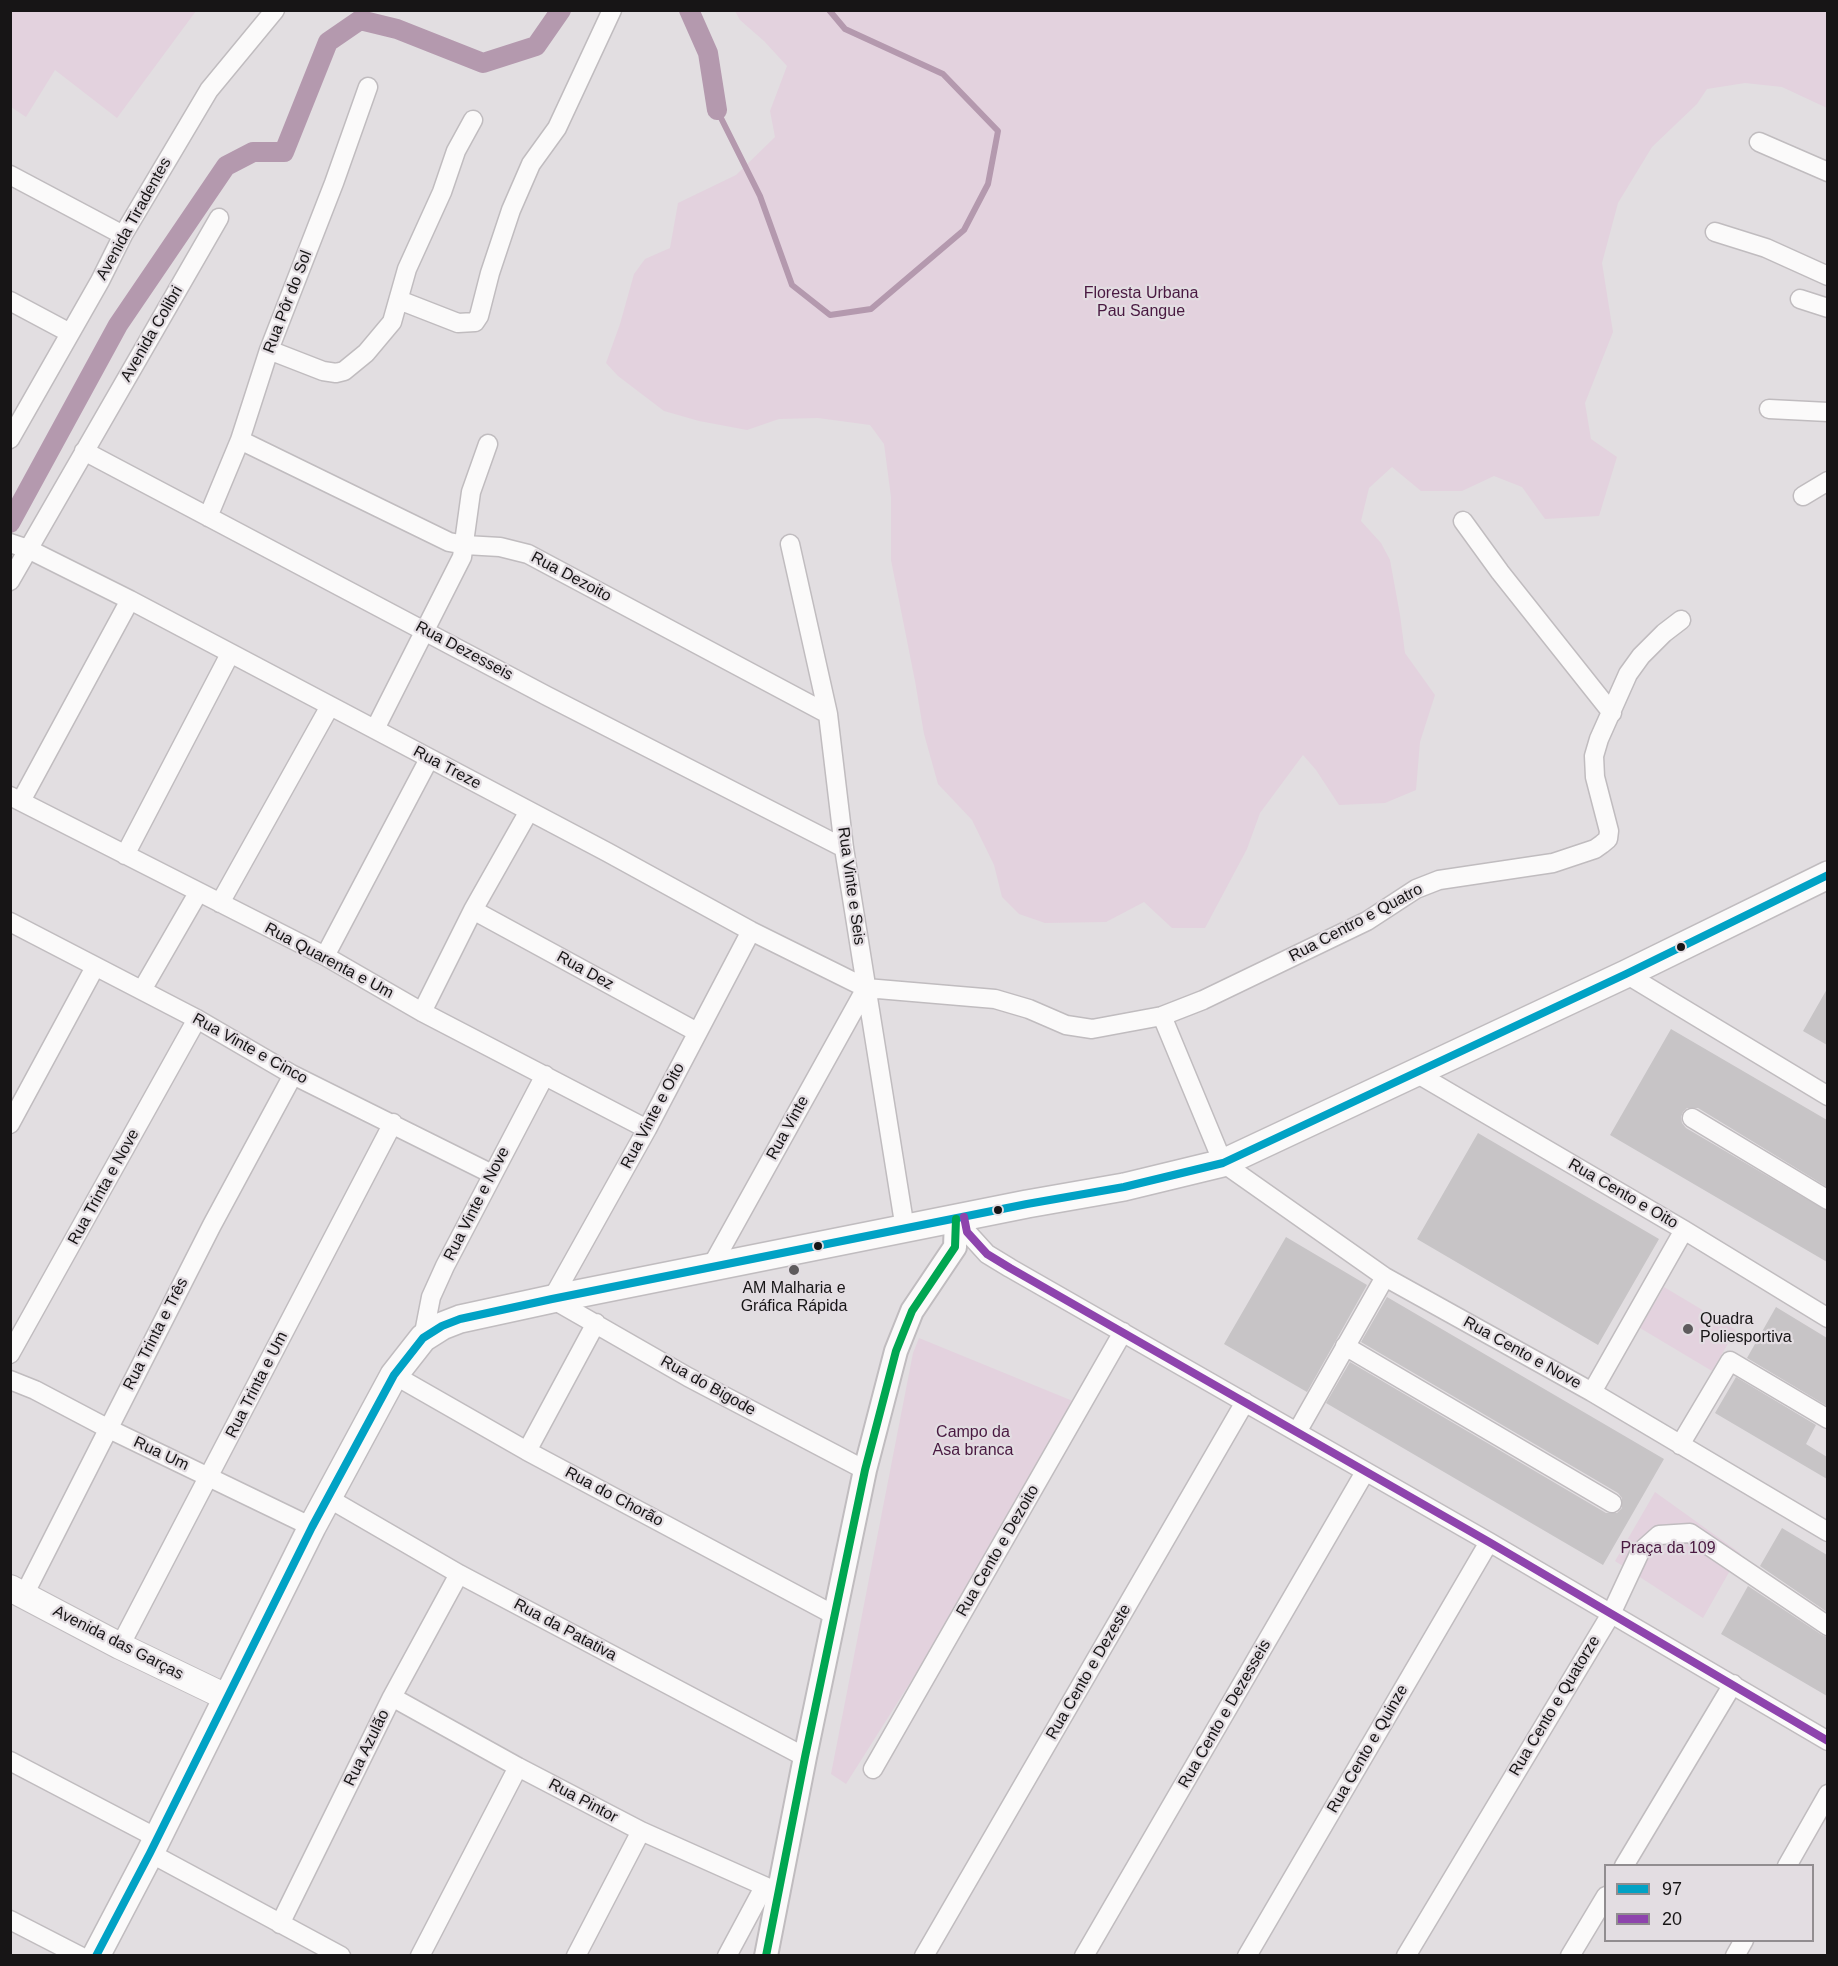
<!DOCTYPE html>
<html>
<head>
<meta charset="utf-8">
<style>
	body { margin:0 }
	#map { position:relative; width:1838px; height:1966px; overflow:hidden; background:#e2dee1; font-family:Helvetica,sans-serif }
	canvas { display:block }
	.frame { position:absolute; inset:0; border:12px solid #171516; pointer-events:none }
	.legend { position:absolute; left:1604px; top:1864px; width:210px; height:78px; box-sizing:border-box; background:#e3dde2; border:2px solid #918d90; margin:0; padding:8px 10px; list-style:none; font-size:18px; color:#171516 }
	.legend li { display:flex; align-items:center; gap:12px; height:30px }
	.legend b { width:30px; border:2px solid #918d90 }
</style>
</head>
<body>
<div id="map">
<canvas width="1838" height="1966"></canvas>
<div class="frame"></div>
<ul class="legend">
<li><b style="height:8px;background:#01a2c5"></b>97</li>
<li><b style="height:8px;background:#8e44ad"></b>20</li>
</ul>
</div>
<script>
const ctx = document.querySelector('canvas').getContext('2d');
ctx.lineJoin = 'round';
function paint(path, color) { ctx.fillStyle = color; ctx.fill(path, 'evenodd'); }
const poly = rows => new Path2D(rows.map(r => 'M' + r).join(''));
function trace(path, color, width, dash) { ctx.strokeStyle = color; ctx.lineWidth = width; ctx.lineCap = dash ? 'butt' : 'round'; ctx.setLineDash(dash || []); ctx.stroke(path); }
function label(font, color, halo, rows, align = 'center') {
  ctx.font = font + ' Helvetica,sans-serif'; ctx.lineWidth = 4.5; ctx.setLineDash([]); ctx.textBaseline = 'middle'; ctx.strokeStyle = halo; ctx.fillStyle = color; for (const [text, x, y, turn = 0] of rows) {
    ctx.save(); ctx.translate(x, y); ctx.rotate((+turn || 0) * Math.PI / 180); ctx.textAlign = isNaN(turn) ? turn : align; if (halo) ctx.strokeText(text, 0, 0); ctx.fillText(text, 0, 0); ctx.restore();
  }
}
const green = poly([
	[10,11,11,10,196,11,117,118,55,70,26,117,11,107],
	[735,11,1827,11,1827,108,1782,87,1745,83,1707,89,1697,104,1652,147,1618,203,1602,263,1613,332,1585,403,1591,439,1617,457,1599,516,1545,519,1522,487,1494,476,1462,491,1421,491,1392,467,1369,488,1361,521,1381,543,1390,560,1400,615,1405,653,1435,695,1420,742,1416,790,1385,803,1339,805,1316,770,1303,755,1260,813,1247,849,1205,928,1172,928,1144,902,1106,922,1045,923,1019,914,1002,897,994,865,972,820,938,784,924,734,915,681,891,560,891,497,884,444,870,425,818,418,779,419,747,430,699,421,664,411,618,376,606,363,620,324,634,274,645,259,670,248,678,203,736,175,775,137,770,111,787,66,764,41,740,20],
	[1664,1287,1736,1330,1712,1371,1640,1328],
	[919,1338,1085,1406,846,1784,831,1774,913,1353],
	[1655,1492,1740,1553,1703,1618,1615,1561]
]);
const stream = poly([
	[717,110,760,196,792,285,830,315,871,309,964,230,988,184,998,131,943,74,845,29,829,10]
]);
const canal = poly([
	[689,10,708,53,717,110],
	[10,523,118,325,226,166,253,152,284,152,328,42,360,20,397,29,483,63,536,46,561,10]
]);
const building = poly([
	[1827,989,1827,1045,1803,1031],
	[1671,1029,1827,1120,1827,1187,1698,1108,1687,1108,1683,1112,1681,1117,1682,1123,1686,1128,1827,1211,1827,1262,1610,1135],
	[1478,1133,1659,1239,1598,1345,1417,1239],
	[1286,1237,1367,1285,1307,1392,1224,1344],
	[1387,1297,1664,1459,1603,1565,1326,1403,1350,1362,1606,1513,1617,1513,1622,1508,1622,1498,1618,1493,1361,1342],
	[1776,1307,1827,1338,1827,1406,1747,1358],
	[1736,1377,1816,1425,1806,1444,1827,1457,1827,1479,1715,1413],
	[1782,1528,1827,1555,1827,1612,1760,1566],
	[1748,1586,1822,1635,1827,1637,1827,1696,1721,1634]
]);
const minor = poly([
	[1759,142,1828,172],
	[10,175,123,235],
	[1715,232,1766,248,1828,276],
	[1800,299,1828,308],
	[399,300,458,323,475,322,479,316,490,273,511,210,531,164,557,128,612,10],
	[10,301,70,333],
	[269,350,323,371,336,373,344,371,366,353,392,322,407,269,442,192,456,151,473,120],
	[1769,409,1828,412],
	[10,439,100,281,123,235,209,90,275,10],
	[240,440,449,542,465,545,500,547,528,554,828,714],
	[84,451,547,696,844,848],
	[1803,496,1828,481],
	[208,517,240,440,269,350,334,183,368,87],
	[1463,521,1500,572,1612,713],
	[10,543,28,549,130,600,607,852,751,931,866,988,995,999,1029,1009,1066,1025,1092,1029,1162,1016,1203,1000,1367,921,1416,889,1439,880,1553,863,1595,849,1602,844,1608,839,1609,831,1595,777,1594,756,1599,739,1628,674,1641,656,1664,633,1681,620],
	[790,544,828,714,844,848,905,1229],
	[10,581,219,218],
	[375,729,462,557,471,492,488,444],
	[10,796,325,956,422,1012,647,1129],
	[21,801,130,600],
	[125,855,230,654],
	[220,903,330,706],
	[473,910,697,1032],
	[10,922,197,1019,293,1075,492,1174],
	[751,931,647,1129,552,1299,688,1377,865,1470],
	[325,956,429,759],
	[1626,974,1828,1096],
	[142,990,198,893],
	[422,1012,473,910,529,811],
	[1162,1016,1223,1163,1385,1277,1592,1392,1828,1532],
	[1416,1073,1684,1230,1828,1318],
	[1692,1118,1828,1200],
	[10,1124,95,967],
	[964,1217,967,1232,987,1254,1010,1268,1489,1542,1828,1741],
	[711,1267,866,988],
	[423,1338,431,1297,445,1266,545,1075],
	[1345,1346,1612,1503],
	[10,1354,197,1019],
	[394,1375,527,1451,836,1616],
	[10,1380,35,1390,107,1428,312,1527],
	[1592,1392,1684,1230],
	[1297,1432,1385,1277],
	[1680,1445,1730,1361,1828,1419],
	[527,1451,596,1323],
	[328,1498,459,1574,805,1757],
	[24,1595,212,1225,293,1075],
	[120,1646,393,1123],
	[392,1697,518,1767,641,1831,780,1893],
	[10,1761,157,1838],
	[873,1769,1123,1332],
	[150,1853,341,1956],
	[1624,1866,1733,1684],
	[1787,1866,1828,1794],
	[10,1920,80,1956],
	[280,1924,392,1697,459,1574],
	[420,1956,518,1767],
	[576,1956,641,1831],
	[727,1956,764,1887],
	[924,1956,1245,1402],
	[1084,1956,1365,1472],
	[1247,1956,1489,1542],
	[1406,1956,1611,1614,1640,1552,1659,1535,1690,1533,1828,1626],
	[1570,1956,1606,1896],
	[1735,1956,1744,1940]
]);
const tertiary = poly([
	[766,1956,805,1757,865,1470,896,1351,912,1311,955,1247,956,1219]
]);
const secondary = poly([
	[10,1588,120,1646,226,1697]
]);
const primary = poly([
	[96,1956,150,1853,312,1527,394,1375,423,1338,442,1326,460,1319,552,1299,1027,1204,1124,1187,1223,1163,1626,974,1828,875]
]);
const bus1 = poly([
	[96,1956,150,1853,312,1527,394,1375,423,1338,442,1326,460,1319,552,1299,1027,1204,1124,1187,1223,1163,1626,974,1828,875]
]);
const bus2 = poly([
	[964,1217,967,1232,987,1254,1010,1268,1489,1542,1828,1741]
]);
const bus3 = poly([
	[766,1956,805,1757,865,1470,896,1351,912,1311,955,1247,956,1219]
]);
const markers = [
	[1681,947,5,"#171516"],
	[998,1210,5,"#171516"],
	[818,1246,5,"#171516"],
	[794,1270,6,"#5e5b5d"],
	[1688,1329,6,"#5e5b5d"]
];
const streetNames = [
	["Avenida Tiradentes",134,219,-61],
	["Rua Pôr do Sol",288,302,-69],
	["Avenida Colibri",152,334,-60],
	["Rua Dezoito",571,577,28],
	["Rua Dezesseis",464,651,28],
	["Rua Treze",447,768,28],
	["Rua Vinte e Seis",851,886,82],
	["Rua Centro e Quatro",1356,923,-28],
	["Rua Quarenta e Um",329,961,28],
	["Rua Dez",585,971,29],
	["Rua Vinte e Cinco",250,1049,29],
	["Rua Vinte e Oito",653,1116,-62],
	["Rua Vinte",788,1128,-61],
	["Rua Trinta e Nove",104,1187,-61],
	["Rua Cento e Oito",1623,1194,30],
	["Rua Vinte e Nove",477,1204,-63],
	["Rua Trinta e Três",156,1334,-63],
	["Rua Cento e Nove",1522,1353,29],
	["Rua Trinta e Um",257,1385,-63],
	["Rua do Bigode",708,1386,29],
	["Rua Um",161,1454,25],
	["Rua do Chorão",614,1497,28],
	["Rua Cento e Dezoito",998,1551,-60],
	["Rua da Patativa",565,1630,28],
	["Avenida das Garças",118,1643,27],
	["Rua Cento e Dezeste",1089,1672,-60],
	["Rua Cento e Quatorze",1555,1706,-59],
	["Rua Cento e Dezesseis",1225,1714,-60],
	["Rua Azulão",367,1748,-64],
	["Rua Cento e Quinze",1368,1749,-60],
	["Rua Pintor",583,1801,28]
];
const parkNames = [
	["Floresta Urbana",1141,294],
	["Pau Sangue",1141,312],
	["Campo da",973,1433],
	["Asa branca",973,1451],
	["Praça da 109",1668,1549]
];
const poiNames = [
	["AM Malharia e",794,1289],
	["Gráfica Rápida",794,1307],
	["Quadra",1700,1320,"left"],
	["Poliesportiva",1700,1338,"left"]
];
paint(green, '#e3d2de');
trace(stream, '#b499ae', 6);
trace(canal, '#b499ae', 20);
paint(building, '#c7c4c6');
trace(minor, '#c0bcbf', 21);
trace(tertiary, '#c0bcbf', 26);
trace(secondary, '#c0bcbf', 28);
trace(primary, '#c0bcbf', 30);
trace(minor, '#fbfafa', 18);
trace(tertiary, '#fbfafa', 22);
trace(secondary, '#fbfafa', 26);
trace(primary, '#fbfafa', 27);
trace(bus1, '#01a2c5', 8);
trace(bus2, '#8e44ad', 8);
trace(bus3, '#00a651', 8);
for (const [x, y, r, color] of markers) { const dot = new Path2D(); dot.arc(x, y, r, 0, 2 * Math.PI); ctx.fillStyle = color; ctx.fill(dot); trace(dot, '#e3dde2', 2); }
label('16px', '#171516', '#e3dde2', streetNames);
label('16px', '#491941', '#e3dde2', parkNames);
label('16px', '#171516', '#e3dde2', poiNames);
</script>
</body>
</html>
